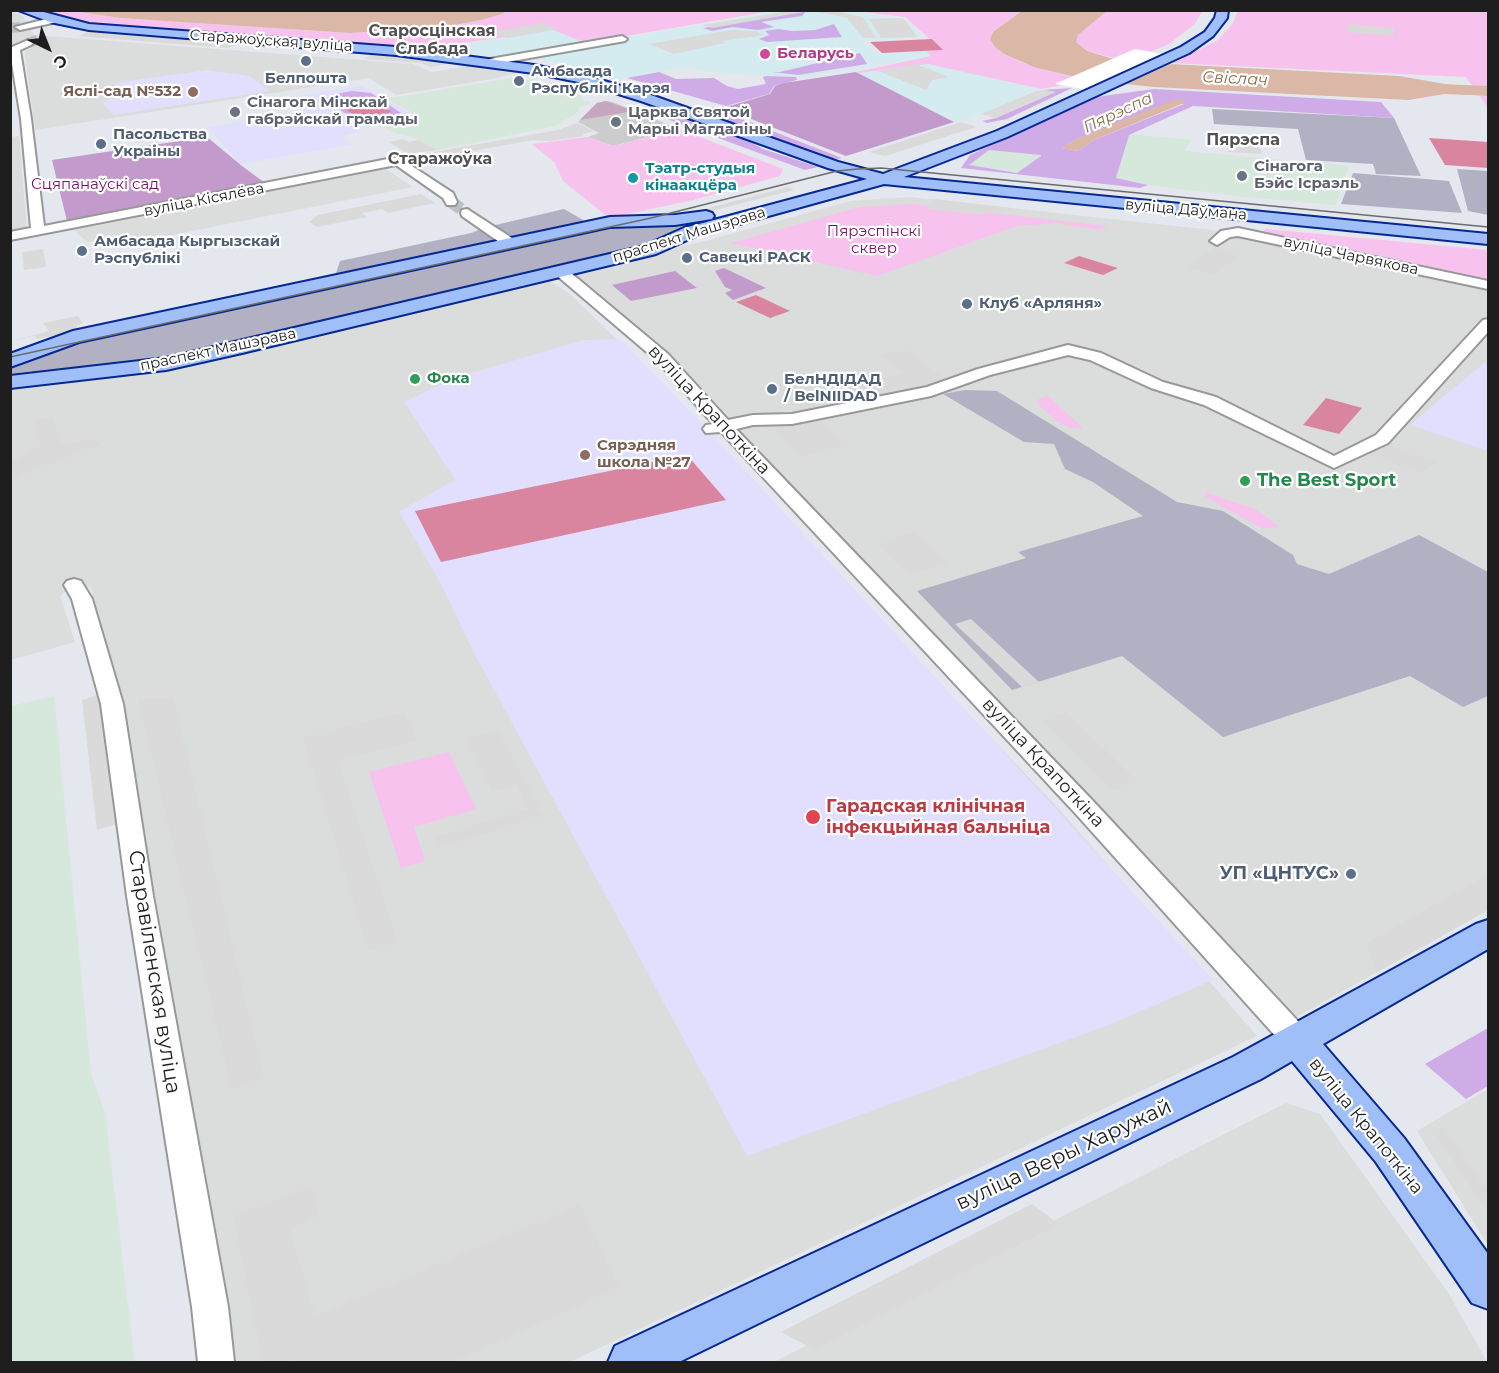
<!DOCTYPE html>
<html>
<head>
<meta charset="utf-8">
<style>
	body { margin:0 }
	#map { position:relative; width:1499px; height:1373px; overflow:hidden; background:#e4e7ee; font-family:Montserrat,sans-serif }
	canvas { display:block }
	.frame { position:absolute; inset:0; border:12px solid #1e1e1e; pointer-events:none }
	.north { position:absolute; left:18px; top:18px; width:60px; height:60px; -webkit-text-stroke:4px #fff; paint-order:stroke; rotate:137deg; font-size:16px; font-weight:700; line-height:24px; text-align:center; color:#1e1e1e }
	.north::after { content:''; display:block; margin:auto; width:21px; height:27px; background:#1e1e1e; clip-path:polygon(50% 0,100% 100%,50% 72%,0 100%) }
</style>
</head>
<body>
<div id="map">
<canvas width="1499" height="1373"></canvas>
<div class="frame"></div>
<div class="north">С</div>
</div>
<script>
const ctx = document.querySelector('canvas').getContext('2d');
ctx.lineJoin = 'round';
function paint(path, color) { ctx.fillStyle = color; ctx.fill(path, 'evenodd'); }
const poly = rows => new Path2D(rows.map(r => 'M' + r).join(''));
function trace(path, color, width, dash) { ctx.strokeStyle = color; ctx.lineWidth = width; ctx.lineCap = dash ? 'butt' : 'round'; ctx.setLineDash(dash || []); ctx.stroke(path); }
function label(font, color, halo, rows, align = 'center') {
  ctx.font = font + ' Montserrat,sans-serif'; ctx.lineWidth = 4.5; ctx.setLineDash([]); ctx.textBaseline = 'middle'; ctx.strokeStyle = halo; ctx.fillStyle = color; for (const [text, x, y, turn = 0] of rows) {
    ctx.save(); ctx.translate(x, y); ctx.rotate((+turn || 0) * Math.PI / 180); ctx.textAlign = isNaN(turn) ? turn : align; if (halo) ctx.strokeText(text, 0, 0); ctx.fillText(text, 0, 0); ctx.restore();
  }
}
const residential = poly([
	[10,11,23,16,34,35,413,64,431,72,482,64,522,71,497,78,396,95,369,78,35,130,24,47,11,46],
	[19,136,27,231,10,233,10,137],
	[386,169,413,187,107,248,105,240,87,242,74,230],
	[910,197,1230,232,1488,290,1488,910,1291,1020,665,359,568,273,705,241,851,201],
	[548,280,570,294,642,364,769,505,1058,808,1257,1036,570,1362,233,1362,116,700,91,588,84,585,69,588,60,596,75,642,11,660,11,386,164,370,251,353],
	[1488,1089,1488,1245,1417,1131],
	[1286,1103,1320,1114,1449,1294,1487,1362,774,1362]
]);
const commercial = poly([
	[785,10,853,11,885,18,904,18,921,37,861,41,879,54,926,51,932,56,804,77,734,74,700,70,689,66,619,79,579,67,522,56],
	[542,23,586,43,501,57,445,50,504,37],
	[928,64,986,75,994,80,1041,89,968,119,954,122,859,73]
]);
const industrial = poly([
	[518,77,526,81,532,80,549,89,563,88,579,95,583,98,581,100,591,102,586,106,581,106,577,113,555,126,438,150,412,137,392,132,379,124,418,116,387,99],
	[1129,134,1191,140,1185,151,1349,166,1336,205,1245,197,1148,185,1116,178],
	[988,150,1042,155,1018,173,969,165],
	[54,696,91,1074,105,1113,135,1362,11,1362,11,706]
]);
const education = poly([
	[207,70,250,76,270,91,114,115,102,103,122,93,114,83],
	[362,86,415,116,354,127,360,132,341,136,353,144,241,164,207,127,304,111,286,98],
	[620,339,708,430,1213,980,1109,1025,747,1156,474,653,440,582,400,514,400,511,455,480,404,402,454,378,584,340],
	[1488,360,1488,451,1410,425,1443,397]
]);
const religious = poly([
	[606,101,613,102,679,129,613,146,588,137,599,133,578,122,597,103]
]);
const construction = poly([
	[1212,109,1394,118,1421,176,1376,174,1373,164,1306,160,1298,129,1214,124],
	[1457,169,1488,171,1488,215,1468,211],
	[1353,173,1449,181,1462,213,1341,204],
	[564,209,585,221,335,276,340,261,471,233,487,227],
	[688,222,695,226,645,248,165,360,11,379,11,367,67,346,629,225],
	[965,390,997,391,1177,502,1223,511,1293,555,1297,564,1329,574,1419,535,1488,572,1488,696,1463,707,1410,676,1223,737,1122,656,1012,690,917,591,1026,558,1018,552,1143,516,1093,482,1065,469,1054,444,1024,442,943,394]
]);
const grass = poly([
	[800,11,812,11,806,11,802,16,761,22,774,27,758,30,733,27,712,31,703,28,802,12],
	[834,24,842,37,767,42,759,39,769,35,765,31,778,29,792,31,815,30],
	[860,53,867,64,798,75,772,72,780,72],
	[659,72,676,79,714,78,727,86,738,89,766,84,763,77,766,76,796,77,797,80,774,86,769,94,726,106,627,78],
	[1072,88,1007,119,987,123,982,121,996,118,1055,92,1043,90],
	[1154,89,1381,102,1394,118,1193,106,1129,135,1116,178,1148,185,1140,188,961,168,970,155,1096,97],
	[1173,101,1184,104,1094,140,1078,151,1062,148,1075,140],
	[989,150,1041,155,1041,156,1017,173,969,165],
	[352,91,371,93,401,113,396,117,383,120,361,120,343,112,325,99,331,95],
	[712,107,775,132,842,158,837,159,823,156,695,111],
	[678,115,741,137,763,149,818,167,805,170,664,118],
	[1488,1028,1488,1086,1466,1099,1425,1064]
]);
const forest = poly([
	[856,72,954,122,846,156,723,108,770,94,775,86,784,83],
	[207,137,242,166,265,183,67,221,52,160],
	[724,268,766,288,733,300,725,293,732,290,725,287,715,271],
	[675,271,697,288,631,301,612,285]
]);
const cemetery = poly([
	[606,101,634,111,580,120,597,103]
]);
const park = poly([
	[39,11,73,11,120,18,350,33,443,27,481,20,506,11,771,11,586,43,553,30,557,29,494,32,506,37,453,44,437,49,89,23],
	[855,11,1022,11,993,32,990,39,993,44,1004,54,1023,63,1072,77,1056,83,1063,85,1041,89,928,64,859,73,856,72,931,56,926,51,942,50,905,17],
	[1107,11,1202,11,1195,24,1169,44,1150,52,1135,49,1114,58,1087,51,1076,42,1078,35],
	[1238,11,1488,11,1488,108,1466,77,1172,63,1218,40,1233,23],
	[679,129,783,169,780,176,693,200,609,218,563,181,555,163,532,144,588,137,613,146],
	[911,204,1107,226,1100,230,1055,223,1017,226,877,276,731,243,860,207],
	[1266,229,1488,250,1488,279,1263,231],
	[1048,396,1083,428,1071,428,1058,423,1039,405,1037,401,1040,398],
	[1205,492,1257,510,1279,527,1262,529,1211,500,1205,496],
	[449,752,476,809,414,827,425,861,401,868,369,772]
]);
const pitch = poly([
	[932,39,943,50,882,53,870,42],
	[369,99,392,112,359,118,337,104],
	[1429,138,1488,142,1488,168,1445,165],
	[1079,256,1118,268,1103,275,1064,263],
	[756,295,790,311,770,318,736,302],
	[1326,398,1362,408,1339,434,1303,425],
	[687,455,726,500,441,562,415,511]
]);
const parking = poly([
	[830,10,863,17,876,38,863,38,847,18,818,12],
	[789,11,803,12,712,28,703,25],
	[903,18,917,37,881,38,869,19],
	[542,23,559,29,508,38,492,32],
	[1349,24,1394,28,1393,36,1346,32],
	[731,30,755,31,765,35,722,41,725,43,674,54,649,44],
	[89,32,236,44,238,44,228,48,78,36],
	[371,55,434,60,451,63,430,67,421,63,364,59],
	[916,64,949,77,932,80,926,90,878,71],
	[1043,90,1056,92,996,118,981,114,1036,91],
	[961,122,976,127,885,156,869,152],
	[577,123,594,131,582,134,584,136,549,141,533,140,440,157,417,159,412,156,558,130],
	[1224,135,1257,137,1262,154,1228,152],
	[402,139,409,142,418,140,438,150,408,154,389,142],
	[788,187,794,190,688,217,682,215],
	[421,194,435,203,388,213,382,209,362,213,367,217,317,227,309,222,318,215],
	[934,199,1012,208,997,213,985,212,983,215,927,209],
	[1214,248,1240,254,1215,274,1188,268],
	[43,249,46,267,24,270,22,252],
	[78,316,83,323,76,325,79,330,37,339,35,336,11,341,49,331,43,323],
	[906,350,947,381,801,412,786,400,905,374,882,355],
	[52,417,62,444,93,439,100,444,11,480,11,462,41,445,35,420],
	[819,420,848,446,800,457,773,429],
	[1382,442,1437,461,1420,473,1365,453],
	[914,533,948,563,909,574,876,543],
	[971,619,1039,682,1022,687,955,624],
	[100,694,117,824,97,830,82,700],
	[173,697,264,1078,232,1089,138,699],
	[405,712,417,740,338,761,398,942,369,951,303,738],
	[1066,712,1138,782,1113,791,1044,720],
	[498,730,543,816,438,848,434,837,528,809,517,785,493,792,467,738],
	[1488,875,1488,910,1376,973,1367,943],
	[1444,1127,1488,1193,1488,1213,1432,1129],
	[311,1186,319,1216,290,1229,315,1316,580,1204,619,1288,453,1362,294,1362,293,1358,284,1362,263,1362,233,1216],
	[1032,1204,1059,1224,814,1350,781,1332]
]);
const water = poly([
	[73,11,506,11,503,12,505,13,481,20,443,27,350,33,120,18],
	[1022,11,1107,11,1078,35,1076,42,1087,51,1110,58,1149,63,1399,76,1462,87,1468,95,1444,94,1409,100,1154,87,1087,80,1034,67,1004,54,995,47,990,39,993,32],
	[1173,100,1185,100,1184,103,1094,140,1078,151,1061,148,1075,140]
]);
const pier = poly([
	[1135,49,1184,58,1106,93,1055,84]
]);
const river = poly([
	[1416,83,1488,86,1488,96,1410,91,1408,88,1416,83]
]);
const minorTunnelFar1 = poly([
	[10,28,20,27],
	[28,43,42,38]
]);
const minorTunnel = poly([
	[451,202,467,213]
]);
const minor = poly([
	[54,17,57,18,57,22,20,30,15,27,54,17],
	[622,36,627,39,625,41,490,65,485,62,490,59,622,36],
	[28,40,33,43,31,45,20,50,31,119,44,226,398,157,453,193,457,202,455,205,447,205,443,198,396,165,10,240,10,232,31,228,21,119,10,51,12,47,28,40],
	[467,209,515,240,517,243,515,246,505,246,462,216,461,213,462,210,467,209],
	[1238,228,1488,281,1488,289,1238,236,1230,237,1217,245,1210,241,1221,231,1238,228],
	[560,267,565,268,668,354,728,420,753,415,792,414,927,387,978,369,1068,345,1101,353,1163,382,1216,397,1334,456,1376,435,1483,320,1488,319,1488,332,1388,443,1334,468,1204,405,1151,388,1090,360,1068,355,990,375,931,396,792,424,753,425,736,429,1093,801,1309,1033,1313,1041,1309,1049,1298,1053,1287,1049,1075,813,721,432,706,433,703,429,706,425,713,424,656,360,555,274,553,271,560,267],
	[74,579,81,581,92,599,123,704,153,896,228,1307,234,1362,198,1362,192,1307,127,896,101,704,72,599,64,585,67,581,74,579]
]);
const major = poly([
	[18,10,36,10,89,24,396,47,534,65,591,77,651,95,838,162,883,174,997,131,1181,47,1205,32,1215,18,1217,10,1228,10,1227,18,1213,36,1189,53,1007,137,904,177,1488,234,1488,244,884,184,696,236,656,254,242,353,166,370,10,388,10,376,166,358,644,246,684,228,867,179,828,168,641,101,583,83,534,73,396,55,89,30,50,22,18,10],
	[706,211,712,213,714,216,712,219,675,225,610,227,79,342,10,367,10,354,73,331,610,217,675,215,706,211],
	[1488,920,1488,949,1323,1044,1404,1138,1488,1254,1488,1309,1472,1303,1376,1162,1292,1061,1261,1079,679,1362,608,1362,615,1346,1233,1057,1476,924,1488,920]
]);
const tram = poly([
	[10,357,651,218,837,171,858,169,881,168,1488,227]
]);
const markers = [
	[765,54,6,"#d1479c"],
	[306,61,6,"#5c6f8a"],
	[519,81,6,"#5c6f8a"],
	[193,92,6,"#8d6e63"],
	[235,112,6,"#6b7280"],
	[616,122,6,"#6b7280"],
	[101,144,6,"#5c6f8a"],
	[1242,176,6,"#6b7280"],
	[633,178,6,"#0f9aa8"],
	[82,251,6,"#5c6f8a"],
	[687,258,6,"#5c6f8a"],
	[967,304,6,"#5c6f8a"],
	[415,379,6,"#2e9e5b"],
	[772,389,6,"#5c6f8a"],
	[585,455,6,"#8d6e63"],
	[1245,481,6,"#2e9e5b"],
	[813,817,8,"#e0444e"],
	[1351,874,6,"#5c6f8a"]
];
const farStreetnames = [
	["Старажоўская вуліца",271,41,4],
	["вуліца Кісялёва",204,200,-11],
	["вуліца Даўмана",1186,210,5],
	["праспект Машэрава",689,235,-17],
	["вуліца Чарвякова",1351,256,12],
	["праспект Машэрава",218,350,-12]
];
const farHotelnames = [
	["Беларусь",777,54]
];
const farServicenames = [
	["Амбасада",531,72],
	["Рэспублікі Карэя",531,89],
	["Белпошта",306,79,"center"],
	["Пасольства",113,135],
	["Украіны",113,152],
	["Амбасада Кыргызскай",94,242],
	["Рэспублікі",94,259],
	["Савецкі РАСК",699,258],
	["Клуб «Арляня»",979,304],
	["БелНДІДАД",784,380],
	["/ BelNIIDAD",784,397]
];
const farEducationnames = [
	["Яслі-сад №532",181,92],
	["Сярэдняя",597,446,"left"],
	["школа №27",597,463,"left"]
];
const farWorshipnames = [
	["Сінагога Мінскай",247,103],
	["габрэйскай грамады",247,120],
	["Царква Святой",628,113],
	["Марыі Магдаліны",628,130],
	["Сінагога",1254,167],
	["Бэйс Ісраэль",1254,184]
];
const farCulturenames = [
	["Тэатр-студыя",645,169],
	["кінаакцёра",645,186]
];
const farParknames = [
	["Сцяпанаўскі сад",95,185],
	["Пярэспінскі",874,232],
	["сквер",874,249]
];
const farLeisurenames = [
	["Фока",427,379]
];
const farNeighbourhoodnames = [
	["Старосцінская",432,31],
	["Слабада",432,49],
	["Пярэспа",1243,140],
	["Старажоўка",440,159]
];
const farWaternames = [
	["Свіслач",1235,79,3],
	["Пярэспа",1118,113,-25]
];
const streetNames = [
	["вуліца Крапоткіна",709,410,47],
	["вуліца Крапоткіна",1043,763,47],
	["вуліца Крапоткіна",1366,1126,51]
];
const leisureNames = [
	["The Best Sport",1257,481]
];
const healthNames = [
	["Гарадская клінічная",826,807],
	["інфекцыйная бальніца",826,828]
];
const serviceNames = [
	["УП «ЦНТУС»",1339,874]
];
const nearStreetnames = [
	["Старавіленская вуліца",154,972,81],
	["вуліца Веры Харужай",1064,1155,-25]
];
paint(residential, '#dbdcdc');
paint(commercial, '#d4ebef');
paint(industrial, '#d6e7db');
paint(education, '#e1defe');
paint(religious, '#ccc');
paint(construction, '#b2b0c3');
paint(grass, '#cface7');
paint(forest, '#c29bcc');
paint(cemetery, '#c6a6bf');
paint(park, '#f7c3ee');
paint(pitch, '#da859f');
paint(parking, '#dadada');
paint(water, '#dab7a6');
paint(pier, '#fff');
paint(river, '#dab7a6');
trace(minorTunnelFar1, '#bcbfc4', 10, [10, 4.5]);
trace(minorTunnel, '#bcbfc4', 12, [12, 6]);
trace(minor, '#989898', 4);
trace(major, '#062891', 4);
paint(minor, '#fff');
paint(major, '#a0bef8');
trace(tram, '#6c6c6c', 1.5);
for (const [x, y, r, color] of markers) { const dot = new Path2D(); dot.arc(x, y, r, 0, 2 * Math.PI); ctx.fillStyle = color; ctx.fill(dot); trace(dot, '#fff', 2); }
label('15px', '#1e1e1e', '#fff', farStreetnames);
label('bold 15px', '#b23c85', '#fff', farHotelnames, 'left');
label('bold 15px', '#4e5e75', '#fff', farServicenames, 'left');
label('bold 15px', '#785e54', '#fff', farEducationnames, 'right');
label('bold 15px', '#5b616d', '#fff', farWorshipnames, 'left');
label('bold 15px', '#0d838f', '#fff', farCulturenames, 'left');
label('15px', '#771066', '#fff', farParknames);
label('bold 15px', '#27864d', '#fff', farLeisurenames, 'left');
label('bold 16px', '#515151', '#fff', farNeighbourhoodnames);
label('italic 16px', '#8b6d42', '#fff', farWaternames);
label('18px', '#1e1e1e', '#fff', streetNames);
label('bold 18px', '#27864d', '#fff', leisureNames, 'left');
label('bold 18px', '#be3a42', '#fff', healthNames, 'left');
label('bold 18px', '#4e5e75', '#fff', serviceNames, 'right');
label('21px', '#1e1e1e', '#fff', nearStreetnames);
</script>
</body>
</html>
